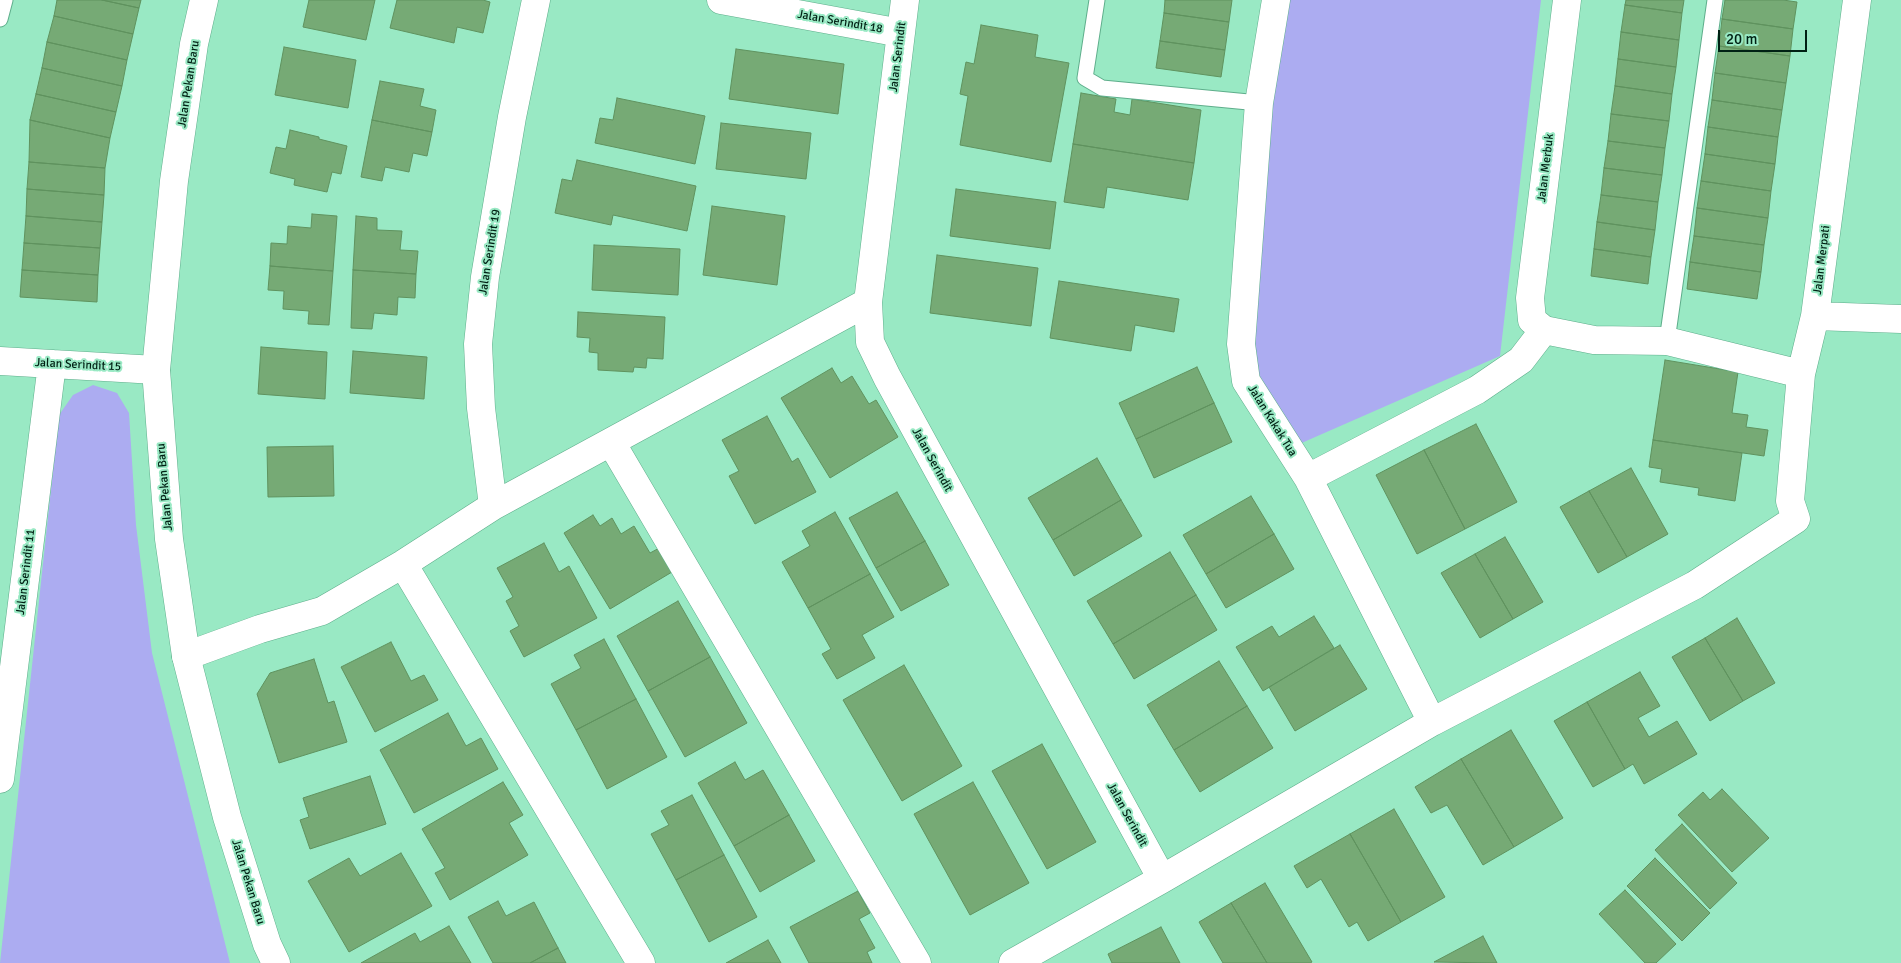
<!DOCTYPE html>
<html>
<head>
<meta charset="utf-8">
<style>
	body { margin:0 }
	#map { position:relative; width:1901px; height:963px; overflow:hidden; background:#99e9c4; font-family:Signika,sans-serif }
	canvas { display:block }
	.scale { position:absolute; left:1718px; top:30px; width:89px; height:22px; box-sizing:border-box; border:2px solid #002114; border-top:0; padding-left:6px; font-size:15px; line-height:18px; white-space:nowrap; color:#002114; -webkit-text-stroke:4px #99e9c4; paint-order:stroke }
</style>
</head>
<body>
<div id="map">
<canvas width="1901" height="963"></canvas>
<div class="scale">20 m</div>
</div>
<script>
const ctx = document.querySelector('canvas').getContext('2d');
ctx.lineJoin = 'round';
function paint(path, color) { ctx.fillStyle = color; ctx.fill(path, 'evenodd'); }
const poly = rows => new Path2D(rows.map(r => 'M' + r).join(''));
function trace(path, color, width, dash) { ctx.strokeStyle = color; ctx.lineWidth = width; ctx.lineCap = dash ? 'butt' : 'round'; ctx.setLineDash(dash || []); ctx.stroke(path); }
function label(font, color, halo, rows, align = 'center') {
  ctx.font = font + ' Signika,sans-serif'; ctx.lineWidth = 4; ctx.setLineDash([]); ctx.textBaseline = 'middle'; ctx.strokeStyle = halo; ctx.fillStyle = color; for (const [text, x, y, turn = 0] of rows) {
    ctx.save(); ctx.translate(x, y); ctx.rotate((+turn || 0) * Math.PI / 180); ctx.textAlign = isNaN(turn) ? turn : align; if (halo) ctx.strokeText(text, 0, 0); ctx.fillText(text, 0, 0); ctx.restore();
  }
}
const green = poly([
	[1288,0,1541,0,1500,356,1297,445,1245,352,1242,294],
	[93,385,117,393,129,413,136,525,152,653,230,963,0,963,59,415,73,395]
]);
const building = poly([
	[57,0,102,0,139,8,133,34,54,16,57,0],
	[102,0,141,0,139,8,102,0],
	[309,0,375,0,366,40,303,27,309,0],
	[397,0,483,0,490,2,483,33,457,27,454,43,390,28,397,0],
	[1165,0,1232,0,1229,22,1164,13,1165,0],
	[1626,0,1684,0,1682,13,1625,5,1626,0],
	[1725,0,1783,0,1797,2,1793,29,1722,19,1725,0],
	[1625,5,1682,13,1679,40,1621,32,1625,5],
	[1164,13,1229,22,1225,50,1160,41,1164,13],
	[54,16,133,34,127,60,47,42,54,16],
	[1722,19,1793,29,1790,56,1719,46,1722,19],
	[981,25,1038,35,1035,57,1069,63,1051,162,960,145,968,96,960,94,966,62,974,64,981,25],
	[1621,32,1679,40,1676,67,1618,59,1621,32],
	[1160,41,1225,50,1221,77,1156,68,1160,41],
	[47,42,127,60,122,86,42,68,47,42],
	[1719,46,1790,56,1786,83,1715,73,1719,46],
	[284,47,356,60,348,108,275,95,284,47],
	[736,49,844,64,838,114,729,99,736,49],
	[1618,59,1676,67,1672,94,1615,86,1618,59],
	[42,68,122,86,116,112,36,94,42,68],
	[1715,73,1786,83,1782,110,1712,100,1715,73],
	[380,81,424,89,420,106,436,110,432,132,372,120,380,81],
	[1615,86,1672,94,1669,121,1611,114,1615,86],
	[1081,93,1116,99,1114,112,1130,115,1132,99,1201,110,1194,163,1073,144,1081,93],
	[36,94,116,112,110,138,30,120,36,94],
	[617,98,705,116,695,164,595,143,600,118,613,120,617,98],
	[1712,100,1782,110,1778,137,1708,127,1712,100],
	[1611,114,1669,121,1665,148,1608,141,1611,114],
	[30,120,110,138,105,168,29,162,30,120],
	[372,120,432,132,427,156,413,153,409,172,385,167,382,181,361,177,372,120],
	[721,123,811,133,806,179,716,169,721,123],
	[1708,127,1778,137,1775,164,1705,154,1708,127],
	[290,130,319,137,319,139,347,146,341,174,332,172,327,192,294,185,295,179,270,173,276,147,286,149,290,130],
	[1608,141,1665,148,1662,175,1604,168,1608,141],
	[1073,144,1194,163,1188,200,1107,187,1104,208,1064,202,1073,144],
	[1705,154,1775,164,1771,191,1701,181,1705,154],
	[577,160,696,186,687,231,613,215,611,225,555,213,562,179,572,181,577,160],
	[29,162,105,168,104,195,27,189,29,162],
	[1604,168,1662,175,1658,202,1601,195,1604,168],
	[1701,181,1771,191,1768,218,1697,208,1701,181],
	[27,189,104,195,102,222,26,216,27,189],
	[956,189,1056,202,1050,249,950,236,956,189],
	[1601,195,1658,202,1655,230,1597,222,1601,195],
	[712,206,785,216,777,285,703,275,712,206],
	[1697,208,1768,218,1764,245,1694,236,1697,208],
	[312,214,337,216,333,271,270,266,271,243,287,244,288,226,311,228,312,214],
	[26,216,102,222,100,248,24,243,26,216],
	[356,216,377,218,377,230,402,231,400,250,418,251,416,274,353,270,356,216],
	[1597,222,1655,230,1651,257,1594,249,1597,222],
	[1694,236,1764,245,1761,272,1690,262,1694,236],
	[24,243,100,248,98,275,22,270,24,243],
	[594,245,680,249,678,295,592,290,594,245],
	[1594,249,1651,257,1648,284,1591,276,1594,249],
	[937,255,1038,268,1031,326,930,313,937,255],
	[1690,262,1761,272,1757,299,1687,289,1690,262],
	[270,266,333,271,329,325,308,324,309,311,283,309,284,291,268,290,270,266],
	[22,270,98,275,97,302,20,297,22,270],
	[353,270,416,274,415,298,398,297,397,315,374,313,372,329,351,328,353,270],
	[1059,281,1179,299,1174,332,1135,325,1131,351,1050,338,1059,281],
	[578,312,665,317,663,359,647,358,646,368,634,367,633,372,598,370,598,353,589,352,590,338,577,337,578,312],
	[261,347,327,352,325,399,258,394,261,347],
	[353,351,427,357,424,399,350,393,353,351],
	[1665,360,1738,372,1732,413,1748,415,1746,427,1768,430,1764,456,1653,440,1665,360],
	[1197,367,1214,403,1136,439,1119,403,1197,367],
	[832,368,841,383,852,376,869,404,876,400,898,437,830,478,781,398,832,368],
	[1214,403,1232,442,1154,478,1136,439,1214,403],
	[767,416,792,462,798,458,816,492,755,524,729,476,739,471,722,440,767,416],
	[1476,424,1517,502,1465,529,1424,450,1476,424],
	[1653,440,1742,453,1735,501,1698,495,1699,488,1660,482,1662,469,1649,467,1653,440],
	[333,446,334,496,268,497,267,447,333,446],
	[1424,450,1465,529,1417,554,1376,475,1424,450],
	[1097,458,1121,500,1053,540,1028,498,1097,458],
	[1631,468,1668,534,1627,557,1589,491,1631,468],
	[1589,491,1627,557,1598,573,1560,507,1589,491],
	[897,492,925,541,876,568,849,518,897,492],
	[1251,496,1274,534,1206,574,1183,535,1251,496],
	[1121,500,1142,536,1074,576,1053,540,1121,500],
	[835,512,870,574,808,608,782,562,810,546,802,531,835,512],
	[593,515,600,526,612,518,621,534,634,526,650,553,663,546,677,569,610,609,564,533,593,515],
	[1274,534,1294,569,1226,608,1206,574,1274,534],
	[1505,537,1543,602,1513,619,1475,554,1505,537],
	[925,541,949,585,901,611,876,568,925,541],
	[544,543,559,572,569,566,597,618,524,657,510,631,519,626,506,601,513,597,497,568,544,543],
	[1170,552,1196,595,1113,644,1087,601,1170,552],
	[1475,554,1513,619,1480,638,1441,573,1475,554],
	[870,574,894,617,862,635,875,658,837,679,822,654,831,649,808,608,870,574],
	[1196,595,1217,630,1134,679,1113,644,1196,595],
	[678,601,710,657,648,691,617,636,678,601],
	[1314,616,1334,648,1263,691,1236,647,1272,626,1279,637,1314,616],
	[1737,618,1775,683,1743,701,1705,638,1737,618],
	[1705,638,1743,701,1710,721,1672,657,1705,638],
	[604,639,636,699,576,730,551,684,581,668,574,655,604,639],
	[391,642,411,681,424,675,438,700,375,732,341,667,391,642],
	[1340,645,1367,689,1295,731,1269,687,1340,645],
	[710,657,747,723,685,757,648,691,710,657],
	[314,659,328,703,334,701,347,742,279,763,257,694,270,673,314,659],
	[1219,661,1247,706,1174,750,1147,705,1219,661],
	[904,665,962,766,902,801,843,700,904,665],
	[1640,672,1660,706,1638,718,1649,737,1677,721,1697,754,1644,784,1633,764,1625,769,1587,702,1640,672],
	[636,699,667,757,607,789,576,730,636,699],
	[1587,702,1625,769,1593,787,1554,721,1587,702],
	[1247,706,1273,748,1200,792,1174,750,1247,706],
	[448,713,466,746,481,738,498,769,414,813,380,750,448,713],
	[1511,730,1563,818,1514,847,1461,759,1511,730],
	[1042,744,1096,842,1047,869,992,771,1042,744],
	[1461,759,1514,847,1483,865,1447,805,1431,813,1415,787,1461,759],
	[735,762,745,780,763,770,789,815,734,846,698,783,735,762],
	[370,776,386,824,310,849,300,820,309,817,303,798,370,776],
	[503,782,523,815,509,823,528,855,450,900,435,873,445,868,422,829,503,782],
	[973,782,1029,883,970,915,914,814,973,782],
	[1722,789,1769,838,1732,872,1678,815,1703,792,1710,800,1722,789],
	[692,795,724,855,676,880,651,834,669,825,661,811,692,795],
	[1394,809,1445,897,1401,922,1350,834,1394,809],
	[789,815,815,861,760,892,734,846,789,815],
	[1682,824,1737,883,1710,909,1655,850,1682,824],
	[1350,834,1401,922,1368,941,1357,922,1349,927,1321,879,1307,888,1294,866,1350,834],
	[401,853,432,906,349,952,308,881,349,858,360,876,401,853],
	[724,855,757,917,709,942,676,880,724,855],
	[1655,858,1710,913,1682,941,1627,886,1655,858],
	[1265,883,1312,962,1310,963,1267,963,1231,903,1265,883],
	[1625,890,1676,944,1656,963,1645,963,1599,914,1625,890],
	[858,891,870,913,859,919,875,948,867,952,872,963,809,963,790,927,858,891],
	[498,901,506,916,534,902,558,948,530,963,493,963,468,917,498,901],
	[1231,903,1267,963,1223,963,1199,922,1231,903],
	[449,926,471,963,361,963,415,933,420,942,449,926],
	[1161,927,1180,963,1112,963,1108,954,1161,927],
	[1483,936,1497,963,1434,962,1483,936],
	[768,940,781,963,726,963,768,940],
	[558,948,566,963,530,963,558,948]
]);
const service = poly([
	[1097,0,1085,78,1102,88,1259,103],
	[0,19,5,0],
	[1667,341,1715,0]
]);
const minor = poly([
	[721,0,901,33],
	[905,0,868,302,870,342,887,377,1162,879],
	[1276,0,1259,103,1241,344,1246,381,1308,478,1432,722],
	[1567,0,1530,298,1532,320,1544,330,1594,340,1667,341,1801,374],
	[1815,316,1901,319],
	[0,361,156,370],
	[611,442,917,963],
	[1308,478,1477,390,1521,360,1544,330],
	[493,506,481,408,478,344,485,277,512,117,536,0],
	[403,564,641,963],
	[186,656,260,629,322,611,403,564,493,506,868,302],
	[0,779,52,364],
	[1013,963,1162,879,1432,722,1695,585,1796,519,1790,501,1801,374,1815,316,1857,0]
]);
const tertiary = poly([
	[204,0,194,44,174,181,156,370,169,539,186,656,227,817,267,944,276,963]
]);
const streetNames = [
	["Jalan Serindit 18",840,22,10],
	["Jalan Serindit",898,57,-83],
	["Jalan Pekan Baru",189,84,-81],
	["Jalan Merbuk",1546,168,-83],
	["Jalan Serindit 19",490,252,-81],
	["Jalan Merpati",1822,260,-83],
	["Jalan Serindit 15",78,365,3],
	["Jalan Kakak Tua",1272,421,58],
	["Jalan Serindit",932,460,61],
	["Jalan Pekan Baru",165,487,-95],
	["Jalan Serindit 11",26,572,-83],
	["Jalan Serindit",1127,815,61],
	["Jalan Pekan Baru",248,882,73]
];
paint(green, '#acacf1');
paint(building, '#76aa75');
trace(building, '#5f925e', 1);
trace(service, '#5eae8b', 17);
trace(minor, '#5eae8b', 29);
trace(tertiary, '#5eae8b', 29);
trace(service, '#fff', 15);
trace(minor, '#fff', 28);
trace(tertiary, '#fff', 28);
label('12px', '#002114', '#99e9c4', streetNames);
</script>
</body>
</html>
